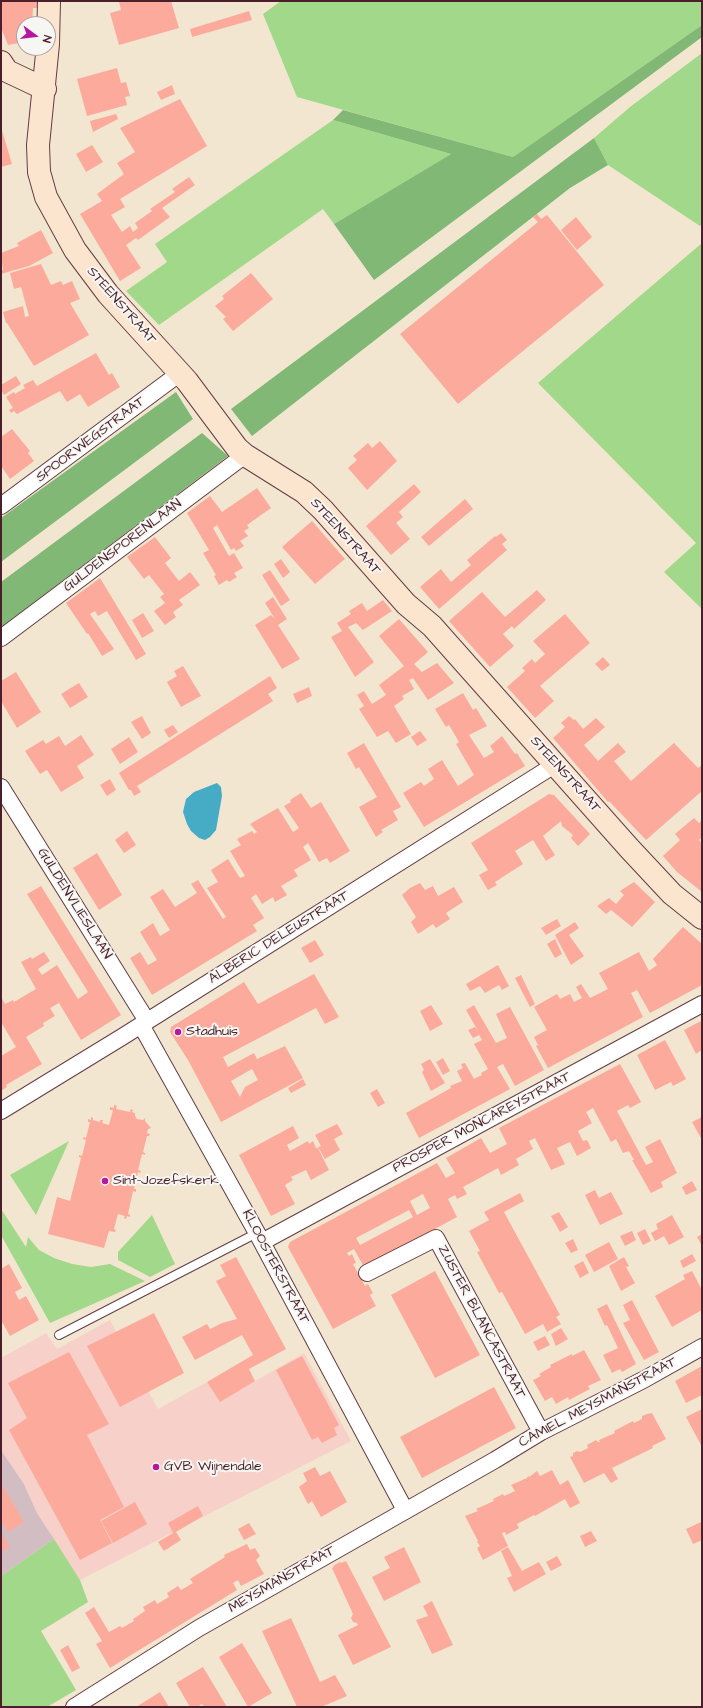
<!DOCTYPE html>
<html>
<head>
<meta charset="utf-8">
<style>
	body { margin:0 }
	#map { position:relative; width:703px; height:1708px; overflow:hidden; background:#f2e6d0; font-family:"Architects Daughter",sans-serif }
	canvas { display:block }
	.frame { position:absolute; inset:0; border:2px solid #4a1f2b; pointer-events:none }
	.north { position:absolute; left:16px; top:16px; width:40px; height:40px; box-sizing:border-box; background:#f6f6f2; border:1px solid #b1a0a2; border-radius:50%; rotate:105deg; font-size:11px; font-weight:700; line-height:16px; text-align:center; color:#4a1f2b }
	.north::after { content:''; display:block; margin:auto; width:14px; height:18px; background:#b5179e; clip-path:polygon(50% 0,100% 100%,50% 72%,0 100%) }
</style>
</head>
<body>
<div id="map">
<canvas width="703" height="1708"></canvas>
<div class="frame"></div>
<div class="north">N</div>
</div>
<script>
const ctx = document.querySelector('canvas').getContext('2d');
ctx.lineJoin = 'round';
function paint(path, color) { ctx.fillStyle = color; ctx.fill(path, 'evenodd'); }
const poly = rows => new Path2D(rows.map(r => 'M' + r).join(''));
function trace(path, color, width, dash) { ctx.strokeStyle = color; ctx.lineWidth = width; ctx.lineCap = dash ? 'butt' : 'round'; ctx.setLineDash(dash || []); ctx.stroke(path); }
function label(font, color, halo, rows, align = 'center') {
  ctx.font = font + ' "Architects Daughter",sans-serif'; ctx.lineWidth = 4; ctx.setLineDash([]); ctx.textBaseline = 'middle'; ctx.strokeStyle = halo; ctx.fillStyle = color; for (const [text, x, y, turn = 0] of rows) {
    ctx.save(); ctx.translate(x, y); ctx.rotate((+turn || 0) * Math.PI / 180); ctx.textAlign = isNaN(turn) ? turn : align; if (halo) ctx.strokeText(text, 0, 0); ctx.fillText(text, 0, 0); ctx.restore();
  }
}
const built = poly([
	[110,1320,158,1409,207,1382,220,1401,304,1353,351,1441,80,1580,37,1513,24,1484,1,1450,1,1358,46,1333,57,1349]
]);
const industrial = poly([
	[1,1450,24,1484,37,1513,54,1539,1,1576]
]);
const green = poly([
	[281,1,702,1,702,25,513,157,297,97,263,14],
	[702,53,702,224,700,226,608,165,594,138,630,107],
	[333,120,451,154,334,224,323,209,159,325,126,291,167,262,155,244],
	[702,243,702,609,664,572,696,543,538,383],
	[69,1141,36,1215,10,1175],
	[1,1209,26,1247,28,1237,39,1250,54,1258,72,1264,91,1267,110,1264,145,1281,50,1323,1,1235],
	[152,1215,175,1264,150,1277,118,1260,118,1252],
	[54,1539,80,1580,88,1602,41,1631,76,1690,47,1707,1,1707,1,1576]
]);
const forest = poly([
	[702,25,702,37,374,280,334,224,451,154,333,120,343,110,513,157],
	[594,138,608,165,570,188,252,436,231,409],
	[176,392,193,419,1,562,1,518],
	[202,433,228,456,1,627,1,582]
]);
const water = poly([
	[217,783,221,787,222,796,216,830,210,837,205,840,199,838,191,831,187,824,183,812,186,799,194,792]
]);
const building = poly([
	[1,1,37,1,37,8,33,8,32,24,24,24,24,42,8,45,1,28],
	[123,1,171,1,179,28,119,45,110,13,121,10,119,2],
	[249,11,252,20,192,37,190,29],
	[117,68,121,83,126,82,130,96,125,97,127,105,87,116,77,79],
	[172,85,175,94,161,100,157,92],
	[180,99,207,146,120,199,125,207,111,215,122,232,130,226,133,232,138,228,135,223,152,211,150,209,175,192,172,189,189,177,195,185,162,208,170,217,138,240,136,238,126,245,141,268,120,281,80,214,102,201,97,194,124,174,117,163,135,152,120,128],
	[116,114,118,119,93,132,90,121],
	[1,127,12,164,1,167],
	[92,145,103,162,86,172,76,154],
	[537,214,541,219,547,215,604,285,458,404,400,334,538,222,533,217],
	[576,217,592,237,577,250,561,230],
	[41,230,53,253,29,266,1,274,1,270,3,270,1,253,19,246,17,243],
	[41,264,51,285,61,281,63,285,72,281,80,299,70,303,89,335,34,366,7,323,6,323,3,312,23,306,25,317,29,316,21,287,14,289,10,273],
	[251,273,273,299,233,331,223,319,226,317,215,306,224,299,222,296],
	[96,353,109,375,112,373,120,387,88,407,80,394,67,402,60,391,17,414,14,411,11,413,9,410,13,408,6,397,14,392,15,394,25,388,23,385,33,380,37,386],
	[16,376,21,384,4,395,1,390,1,385],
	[12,429,30,451,28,453,34,461,10,479,1,466,1,437],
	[380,441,397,461,367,490,348,468,357,460,353,456,368,443,372,448],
	[414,484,421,492,399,512,403,517,396,523,410,539,391,555,366,526],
	[257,488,271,508,247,525,249,528,244,531,248,536,240,541,244,546,236,551,234,548,231,550,217,525,213,528,229,556,234,553,243,568,234,573,237,577,229,582,227,580,219,585,214,576,216,575,203,553,209,550,187,513,210,496,222,512],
	[465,499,473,509,429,546,421,537],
	[312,521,345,559,315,584,282,547],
	[501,533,507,540,502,544,507,550,439,609,420,587,441,569,451,582,471,565,467,560,495,536,496,537],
	[155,537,171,558,165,563,179,581,190,572,200,585,179,600,183,605,173,612,176,617,165,625,154,611,165,603,160,597,164,594,149,575,144,579,127,557],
	[281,559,290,572,283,578,274,564],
	[270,570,290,600,281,606,262,575],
	[100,578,146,654,136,660,107,611,98,616,95,611,90,614,114,649,102,656,88,633,87,634,66,603],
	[537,590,546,600,514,629,512,626,503,634,514,646,490,667,449,621,482,592,505,617],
	[273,597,287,619,278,625,300,659,282,669,255,625,271,615,275,619,265,603],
	[383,600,392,611,363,630,356,623,348,627,374,662,355,677,331,637,342,631,337,623,351,614,349,611,362,603,367,611],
	[143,613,154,631,142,638,132,620],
	[565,614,590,643,540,686,554,701,535,718,507,687,525,671,522,668,532,659,535,663,545,654,533,641],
	[399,619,428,652,414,664,422,672,437,663,454,683,428,700,413,678,409,680,414,689,402,696,404,699,394,706,411,734,396,743,388,731,377,737,359,709,364,706,357,695,364,691,372,704,386,695,379,685,404,666,379,636],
	[603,657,610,665,602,671,595,664],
	[183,666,201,696,181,707,167,682,177,676,174,671],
	[16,672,41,712,17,728,1,701,1,681],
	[270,676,277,688,268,694,273,701,137,786,141,792,134,796,131,790,129,790,119,773],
	[79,683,88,697,70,708,61,694],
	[309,687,312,696,297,703,293,694],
	[463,693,473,710,476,708,487,726,469,735,484,758,494,752,490,746,502,736,515,754,517,753,525,766,424,827,403,793,421,782,424,786,434,779,428,769,442,760,458,786,474,775,456,744,459,742,449,725,446,727,435,709],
	[142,716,151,733,142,739,131,722],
	[569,716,574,720,575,719,583,729,596,718,605,727,584,745,598,761,618,743,626,752,614,761,631,781,674,743,698,768,702,765,702,791,646,840,609,801,608,802,553,738,565,727,561,723],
	[173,725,178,732,169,738,164,730],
	[420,731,427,740,417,746,411,737],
	[81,735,94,755,77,766,84,778,61,792,47,770,40,774,25,751,43,740,46,744,59,736,65,746],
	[129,737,138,752,120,764,111,749],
	[364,743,401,807,393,811,398,820,381,830,383,832,376,837,359,807,377,797,359,767,356,769,347,753],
	[110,779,116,790,107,796,100,785],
	[301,793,311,808,321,802,350,851,330,863,327,858,319,862,308,843,303,847,311,860,294,870,298,876,281,886,287,895,275,902,273,897,262,904,256,894,251,898,264,918,253,925,257,931,152,995,130,958,140,952,148,965,157,960,140,932,153,923,160,936,170,930,150,897,163,889,175,907,197,893,191,884,198,880,223,919,226,917,207,888,218,882,211,870,228,859,240,878,245,876,230,851,241,845,237,839,252,831,254,834,257,832,250,824,278,808,293,832,299,828,284,806,291,802,290,800],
	[549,794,554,795,590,834,578,846,571,838,573,835,562,826,561,821,543,836,555,855,546,861,533,840,515,851,523,864,495,882,497,885,488,890,479,875,488,870,471,843],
	[694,818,699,823,702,820,702,837,699,840,702,844,702,892,677,872,663,856,680,840,675,834],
	[127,831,136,845,124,853,115,840],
	[97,853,122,895,99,910,73,868],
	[634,882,655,902,632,927,611,910,606,914,597,906,609,898,616,904,624,895,620,891],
	[420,883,425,890,433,886,438,896,454,887,463,902,446,913,450,919,436,928,433,924,418,934,411,922,416,917,402,895,410,888],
	[41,886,121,1015,81,1040,59,1003,50,1008,55,1016,43,1023,44,1026,26,1037,42,1064,6,1085,7,1087,1,1091,1,1056,16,1047,1,1022,1,997,5,1004,13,1000,14,1002,36,989,21,962,31,957,32,959,44,952,50,961,38,969,42,975,57,965,78,999,88,992,27,894],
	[557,919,561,926,546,935,541,928],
	[575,922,579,928,569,935,584,956,571,965,555,935],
	[683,927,702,944,702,985,650,1013,637,990,631,993,643,1017,548,1068,536,1046,538,1045,534,1037,547,1030,534,1007,557,994,560,999,570,994,574,1002,582,998,576,987,581,984,590,998,608,989,599,973,639,952,649,971,657,965,653,959],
	[555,939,562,954,555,958,547,944],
	[315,940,324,955,310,963,301,948],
	[498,965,509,986,502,990,499,985,485,993,480,986,470,991,466,984],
	[314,974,339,1017,325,1024,316,1008,223,1057,228,1067,254,1053,257,1059,285,1046,303,1078,221,1122,188,1060,170,1032,171,1027,244,982,258,1004],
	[252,1069,258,1080,245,1087,240,1097,231,1081],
	[521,975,535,1004,530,1007,515,978],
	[431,1005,443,1024,430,1031,420,1011],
	[474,1005,496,1043,507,1038,496,1014,510,1007,544,1070,515,1086,503,1064,497,1067,510,1089,419,1138,406,1113,451,1088,450,1086,462,1081,457,1071,463,1068,461,1064,465,1063,474,1079,482,1075,481,1073,488,1069,474,1044,482,1040,479,1035,473,1038,468,1030,475,1027,478,1031,466,1010],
	[701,1021,702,1050,696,1054,684,1030],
	[665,1040,686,1079,673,1086,671,1082,655,1090,637,1055],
	[443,1058,450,1071,443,1075,436,1062],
	[430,1059,445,1083,431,1091,422,1072,424,1070,421,1064],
	[620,1064,641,1102,630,1108,628,1105,617,1111,646,1165,653,1162,645,1147,660,1139,677,1173,661,1182,663,1187,651,1193,632,1160,634,1160,629,1151,623,1153,616,1139,611,1142,593,1108,586,1112,592,1123,578,1131,583,1141,587,1140,591,1148,577,1156,570,1142,557,1148,565,1164,551,1170,535,1138,529,1141,533,1149,516,1159,519,1165,501,1175,498,1168,463,1187,467,1194,457,1199,455,1195,448,1199,457,1217,364,1267,354,1249,347,1253,349,1256,352,1254,356,1263,353,1264,365,1286,368,1284,373,1293,370,1295,376,1306,333,1329,288,1247,290,1242,437,1163,446,1178,455,1173,446,1158,481,1138,490,1153,507,1144,499,1128],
	[423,1194,430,1208,417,1215,410,1201],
	[409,1210,413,1217,360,1245,356,1238],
	[303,1079,306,1085,291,1093,288,1088],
	[377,1089,385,1103,378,1107,370,1093],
	[114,1105,117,1106,116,1109,130,1112,131,1109,133,1110,132,1112,135,1113,135,1116,137,1119,143,1120,145,1118,145,1121,151,1128,148,1129,147,1133,150,1134,149,1136,147,1136,143,1152,145,1153,145,1155,142,1154,138,1170,141,1171,140,1173,138,1172,134,1189,136,1189,136,1192,133,1191,128,1214,130,1215,130,1217,127,1216,126,1219,124,1218,125,1216,118,1214,114,1229,116,1230,115,1232,109,1231,104,1248,48,1234,57,1197,70,1201,81,1158,79,1157,79,1155,82,1156,86,1140,83,1139,84,1137,86,1138,90,1122,88,1122,88,1119,91,1120,91,1117,93,1118,93,1120,100,1122,100,1120,103,1120,102,1123,109,1125,113,1110,110,1110,110,1107,114,1108],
	[702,1117,702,1140,692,1122],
	[337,1124,343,1134,334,1139,340,1150,325,1159,318,1147,321,1146,315,1135],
	[293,1126,299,1138,287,1145,290,1151,308,1141,309,1144,313,1141,316,1148,318,1148,329,1170,311,1180,306,1170,291,1177,293,1180,285,1185,295,1204,271,1216,239,1155],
	[692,1181,697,1190,686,1195,682,1187],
	[595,1190,599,1198,611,1192,623,1214,600,1225,585,1195],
	[520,1193,524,1201,504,1212,560,1315,556,1317,561,1324,547,1332,543,1324,525,1334,502,1292,499,1293,477,1252,480,1251,469,1231,489,1220,484,1212],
	[559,1212,568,1227,560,1232,551,1216],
	[672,1215,684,1237,669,1245,664,1236,655,1241,651,1233,658,1229,656,1224],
	[645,1229,651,1241,643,1245,637,1233],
	[632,1231,636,1240,625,1246,620,1236],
	[702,1234,702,1246,697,1237],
	[573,1239,578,1250,571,1253,565,1243],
	[609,1242,618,1259,594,1272,585,1255],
	[692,1254,696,1261,683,1268,680,1261],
	[236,1257,286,1349,249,1369,255,1381,220,1402,207,1382,253,1355,242,1335,195,1360,182,1337,207,1324,210,1329,222,1323,237,1319,216,1281,226,1276,220,1265],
	[624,1257,629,1266,626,1267,635,1283,621,1291,609,1266],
	[583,1261,589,1273,580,1278,574,1266],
	[9,1264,22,1288,15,1292,19,1300,26,1296,39,1320,10,1336,1,1320,1,1269],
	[435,1271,480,1355,435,1378,391,1295],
	[692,1271,702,1290,702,1310,672,1327,655,1296,685,1279,683,1275],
	[632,1300,659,1352,644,1360,623,1323,630,1320,623,1305],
	[607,1304,636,1364,622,1372,620,1369,612,1373,603,1355,618,1348,607,1325,605,1326,597,1309],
	[154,1313,184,1373,120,1407,87,1346],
	[561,1328,568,1339,556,1346,551,1334],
	[545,1336,550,1345,538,1351,533,1342],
	[584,1350,601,1380,588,1386,590,1389,569,1400,568,1397,556,1404,552,1397,545,1401,533,1380,541,1376,539,1374,551,1367,550,1365,572,1354,572,1356],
	[69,1352,109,1424,87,1435,124,1507,100,1520,112,1543,80,1560,9,1430,27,1418,8,1383],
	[302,1356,339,1425,334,1428,337,1435,322,1443,318,1437,312,1440,276,1370],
	[702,1366,702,1395,686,1403,675,1381],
	[494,1387,516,1428,422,1478,400,1437],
	[702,1409,702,1447,686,1417],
	[652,1413,666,1439,652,1446,653,1448,612,1468,618,1479,611,1483,604,1473,584,1483,570,1457,573,1456,573,1453,577,1451,580,1452,588,1448,587,1445,596,1440,598,1442,600,1442,599,1440,615,1433,614,1431,633,1421,634,1423,642,1419,642,1416,647,1414],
	[315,1467,320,1476,330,1471,347,1502,321,1517,312,1501,308,1504,299,1487,307,1481,303,1473],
	[552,1470,560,1485,568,1480,580,1503,570,1508,565,1499,535,1516,534,1515,517,1524,519,1528,506,1535,505,1532,502,1533,508,1546,483,1560,477,1548,480,1546,477,1542,478,1541,465,1516,478,1511,476,1509,494,1501,493,1499,503,1494,504,1496,515,1491,511,1485,527,1478,528,1476,529,1477,537,1471,540,1476],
	[1,1483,24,1522,8,1532,1,1520],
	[135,1502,147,1524,113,1543,101,1521],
	[198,1506,203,1516,176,1532,181,1540,164,1551,158,1542,173,1533,168,1523],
	[701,1522,702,1540,693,1544,686,1529],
	[249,1523,256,1534,244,1540,238,1529],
	[591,1531,597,1541,585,1547,580,1536],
	[1,1533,10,1547,1,1552],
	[247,1544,250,1550,255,1548,260,1556,256,1560,264,1574,241,1586,238,1580,233,1583,237,1590,110,1668,96,1644,102,1641,85,1613,94,1607,109,1632,120,1626,122,1628,134,1621,133,1619,145,1611,143,1607,155,1600,157,1604,169,1597,167,1593,178,1586,181,1590,193,1583,190,1579,225,1557,224,1555],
	[404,1547,421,1582,384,1601,372,1577,390,1568,384,1557],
	[508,1547,522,1571,539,1562,546,1574,514,1592,507,1578,512,1576,501,1551],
	[557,1556,562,1565,551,1571,546,1562],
	[346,1561,391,1647,353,1665,338,1635,358,1625,357,1623,353,1622,351,1618,353,1614,332,1568,334,1567,333,1566,340,1562,341,1563],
	[432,1601,453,1645,432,1654,416,1620,428,1616,423,1606],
	[291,1618,320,1682,335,1675,347,1696,321,1707,297,1707,262,1631],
	[242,1643,272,1693,248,1707,219,1657],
	[68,1645,80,1668,72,1672,60,1650],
	[203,1667,227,1707,204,1707,202,1704,197,1707,190,1707,176,1683],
	[160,1692,169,1707,136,1707]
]);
const lane = poly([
	[59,1335,257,1233]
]);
const street = poly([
	[1,506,180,373],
	[1,638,245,455],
	[1,787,147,1021],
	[141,1025,257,1233,405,1510],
	[1,1111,122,1037,556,764],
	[262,1242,702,1004],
	[367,1273,436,1238,541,1432],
	[74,1707,199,1628,495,1460,541,1432,645,1379,702,1347]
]);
const secondary = poly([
	[49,1,48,44,38,145,39,172,46,197,75,250,108,294,187,381,237,448,245,455,304,492,323,510,406,604,432,626,629,848,672,894,702,918],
	[1,62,7,71,45,89]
]);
const markers = [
	[178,1032,4,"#b5179e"],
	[105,1181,4,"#b5179e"],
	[156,1467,4,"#b5179e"]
];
const streetNames = [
	["STEENSTRAAT",121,306,49],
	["SPOORWEGSTRAAT",91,440,-37],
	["STEENSTRAAT",345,537,48],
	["GULDENSPORENLAAN",123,546,-37],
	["STEENSTRAAT",565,775,48],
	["GULDENVLIESLAAN",74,904,58],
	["ALBERIC DELEUSTRAAT",279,938,-32],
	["PROSPER MONCAREYSTRAAT",482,1123,-28],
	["KLOOSTERSTRAAT",275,1267,62],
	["ZUSTER BLANCASTRAAT",481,1322,62],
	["CAMIEL MEYSMANSTRAAT",598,1403,-28],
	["MEYSMANSTRAAT",282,1580,-30]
];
const poiNames = [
	["Stadhuis",186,1032],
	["Sint-Jozefskerk",113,1181],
	["GVB Wijnendale",164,1467]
];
paint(built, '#f7d0ca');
paint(industrial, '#d2bec2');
paint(green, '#a2d889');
paint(forest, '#81b875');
paint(water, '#46abc5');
paint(building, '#fcaa9b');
trace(lane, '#633d44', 10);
trace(street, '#633d44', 18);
trace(secondary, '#633d44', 24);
trace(lane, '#fff', 8);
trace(street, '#fff', 16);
trace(secondary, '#fce5cf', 22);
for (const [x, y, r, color] of markers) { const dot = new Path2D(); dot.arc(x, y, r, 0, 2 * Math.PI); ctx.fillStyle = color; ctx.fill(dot); trace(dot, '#f6f6f2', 1.5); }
label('14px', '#4a1f2b', '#f6f6f2', streetNames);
label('14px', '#4a1f2b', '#f6f6f2', poiNames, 'left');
</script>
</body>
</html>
